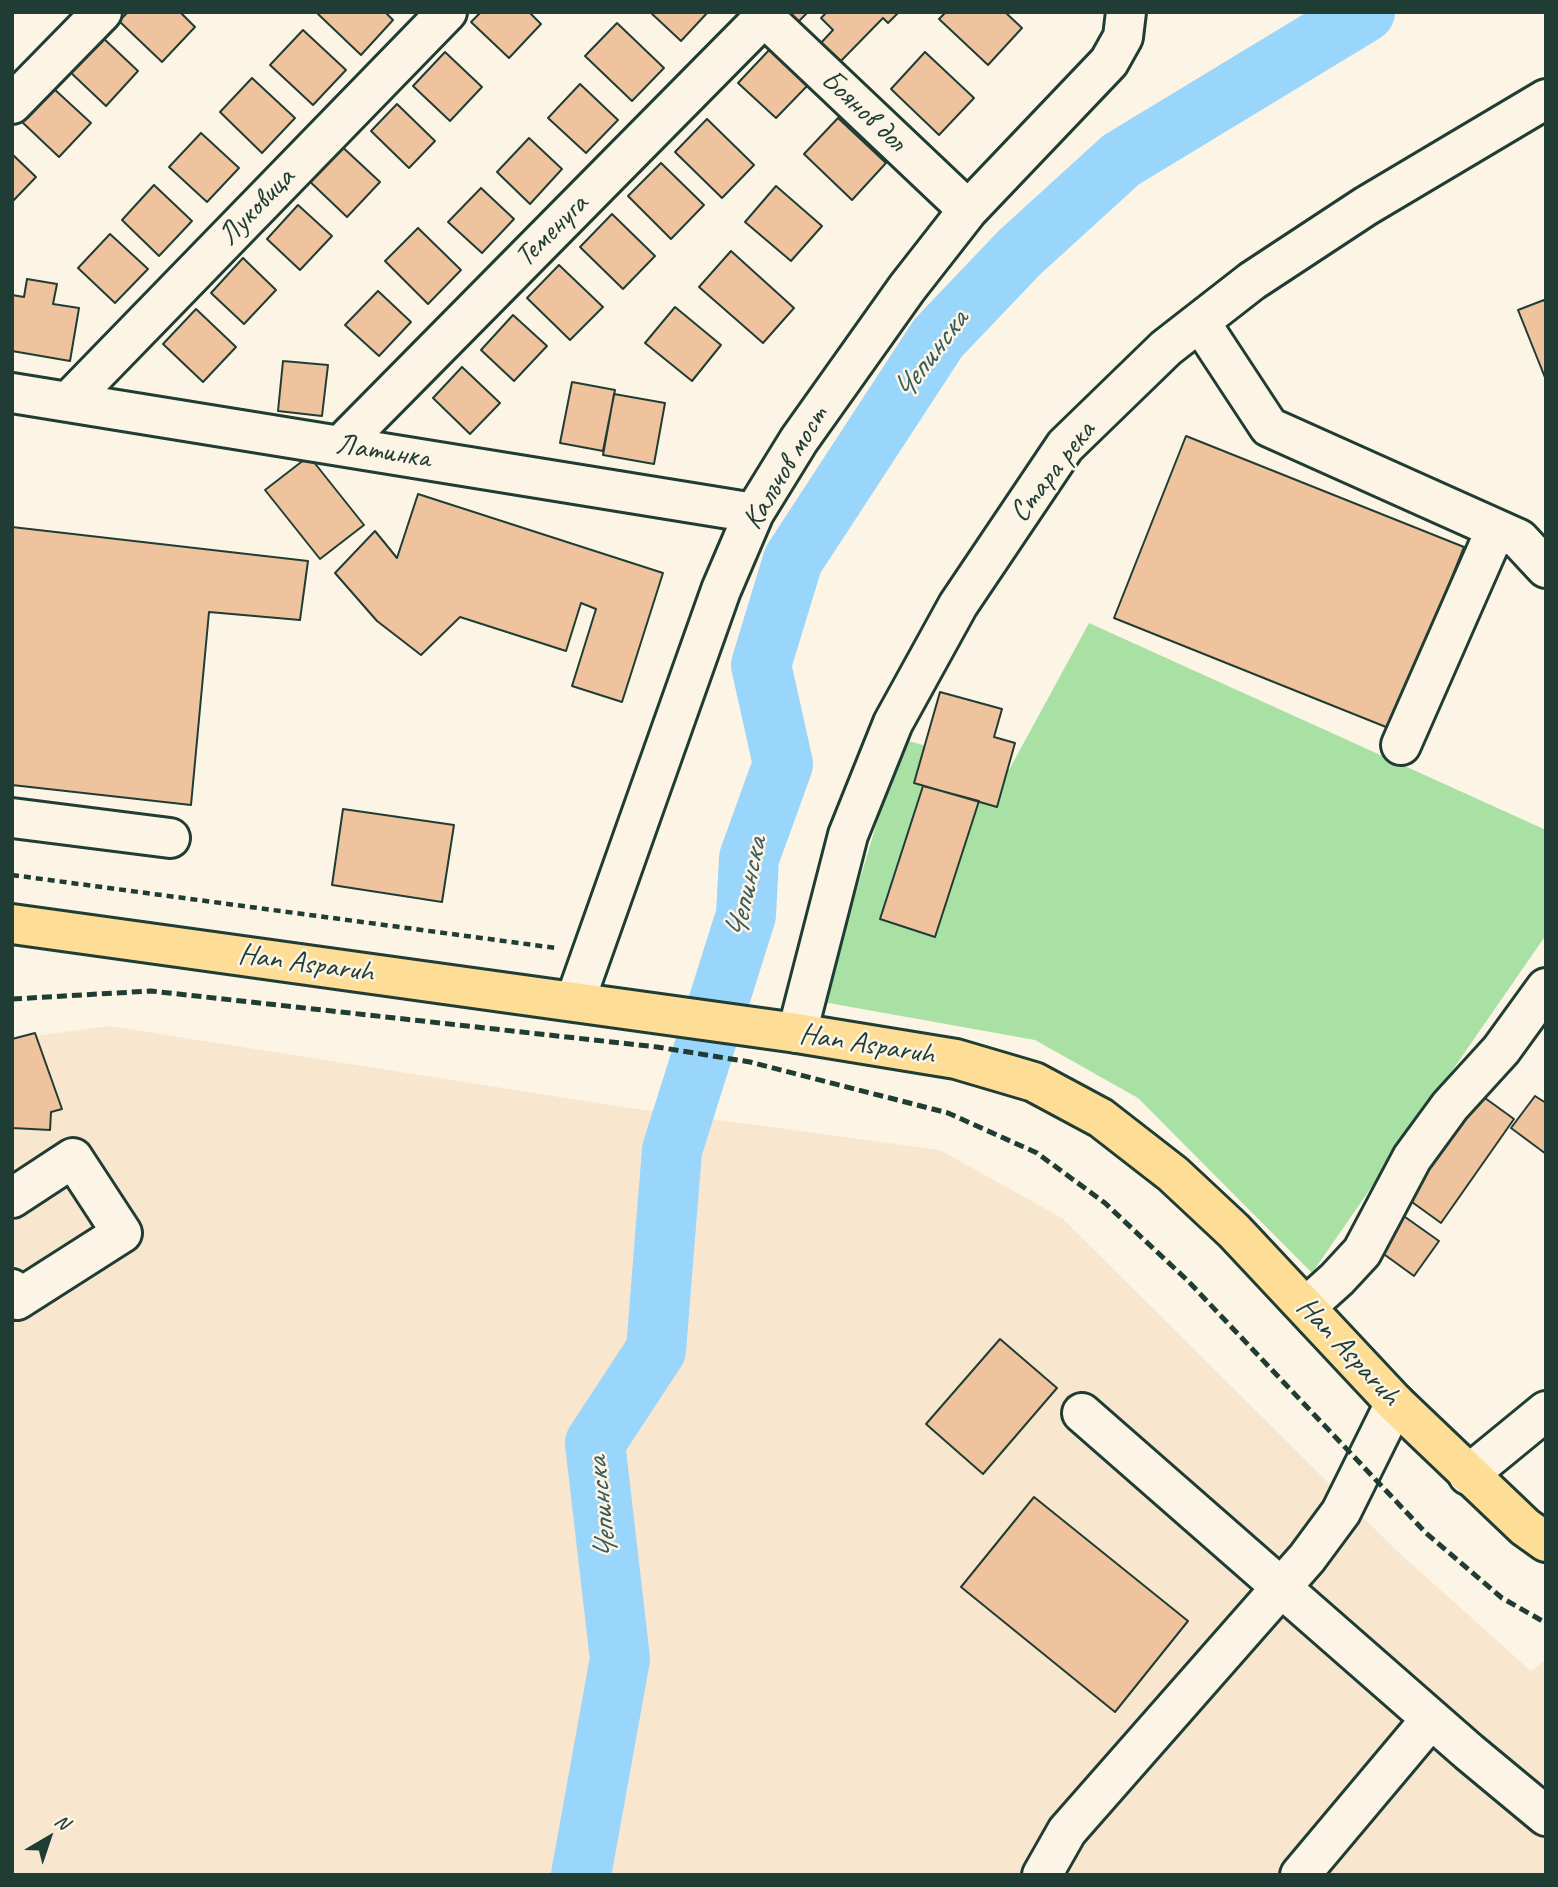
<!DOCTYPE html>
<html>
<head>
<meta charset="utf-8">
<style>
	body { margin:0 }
	#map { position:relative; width:1558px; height:1887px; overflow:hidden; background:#fcf5e5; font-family:Caveat,sans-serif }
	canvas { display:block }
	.frame { position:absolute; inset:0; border:14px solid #1f3d34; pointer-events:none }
	.north { position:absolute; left:14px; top:1803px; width:70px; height:70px; -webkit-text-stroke:5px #fcf5e5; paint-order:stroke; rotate:39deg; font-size:19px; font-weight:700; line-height:28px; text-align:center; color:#1f3d34 }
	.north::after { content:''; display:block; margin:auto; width:24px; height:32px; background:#1f3d34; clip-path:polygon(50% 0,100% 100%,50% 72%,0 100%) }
</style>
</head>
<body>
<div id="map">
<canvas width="1558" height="1887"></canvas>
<div class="frame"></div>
<div class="north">N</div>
</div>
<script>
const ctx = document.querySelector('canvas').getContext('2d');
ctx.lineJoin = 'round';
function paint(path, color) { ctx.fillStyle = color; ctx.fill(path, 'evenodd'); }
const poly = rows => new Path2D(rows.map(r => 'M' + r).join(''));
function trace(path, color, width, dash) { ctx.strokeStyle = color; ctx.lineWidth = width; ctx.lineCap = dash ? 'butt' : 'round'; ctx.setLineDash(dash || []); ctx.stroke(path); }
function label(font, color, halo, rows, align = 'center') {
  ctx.font = font + ' Caveat,sans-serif'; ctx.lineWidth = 5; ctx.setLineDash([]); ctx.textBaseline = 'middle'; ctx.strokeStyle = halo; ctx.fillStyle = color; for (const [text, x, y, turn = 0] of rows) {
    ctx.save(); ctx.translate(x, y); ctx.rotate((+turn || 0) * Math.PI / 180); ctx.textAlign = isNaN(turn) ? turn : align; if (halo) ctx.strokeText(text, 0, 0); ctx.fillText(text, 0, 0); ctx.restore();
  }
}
const built = poly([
	[109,1026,623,1107,940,1150,1062,1218,1397,1551,1531,1671,1546,1660,1546,1875,12,1875,12,1039]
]);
const green = poly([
	[1089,623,1546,830,1546,935,1312,1273,1138,1098,1035,1040,823,1002,902,739,1009,770]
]);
const river = poly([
	[581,1875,620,1659,595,1443,656,1350,672,1150,746,915,749,858,783,764,761,665,793,560,938,338,1019,253,1121,160,1365,12]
]);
const building = poly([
	[128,12,180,12,195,27,162,62,119,21,128,12],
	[320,12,385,12,393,20,361,55,318,14,320,12],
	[481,12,529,12,541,24,509,58,471,22,481,12],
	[650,12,708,12,681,41,650,12],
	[779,12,808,12,794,26,779,12],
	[827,12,899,12,888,23,883,18,838,64,819,45,833,30,821,18,827,12],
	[946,12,1005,12,1022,28,988,65,939,19,946,12],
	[617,23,664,68,632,101,585,56,617,23],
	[303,30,346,70,313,105,270,65,303,30],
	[101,36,138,71,106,106,68,70,101,36],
	[771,48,809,84,776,118,738,83,771,48],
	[445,52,482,87,450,121,413,86,445,52],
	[925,52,974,98,939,135,891,89,925,52],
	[252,78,295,118,262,153,220,112,252,78],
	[580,84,618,120,586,153,548,118,580,84],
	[53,88,91,123,59,157,21,121,53,88],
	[397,104,435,141,409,168,371,131,397,104],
	[838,118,886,163,852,200,804,154,838,118],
	[707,119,754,165,722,198,675,152,707,119],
	[201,133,239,168,207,202,169,167,201,133],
	[529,138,562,169,530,204,497,172,529,138],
	[337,142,380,182,347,217,304,176,337,142],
	[12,154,36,177,12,202,12,154],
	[661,163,704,205,671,239,628,196,661,163],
	[154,185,192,221,159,256,122,220,154,185],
	[776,186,822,226,791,261,745,222,776,186],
	[481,188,514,219,482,253,448,222,481,188],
	[298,205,332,236,300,270,267,239,298,205],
	[612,214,655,256,623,289,580,247,612,214],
	[418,228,461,270,428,304,385,261,418,228],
	[110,234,148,269,115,303,78,268,110,234],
	[731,251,794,308,763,343,699,287,731,251],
	[243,258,276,290,244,324,211,293,243,258],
	[559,265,603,307,570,340,527,298,559,265],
	[27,279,57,284,53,304,79,308,70,361,12,351,12,295,24,297,27,279],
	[378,291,411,322,379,356,345,325,378,291],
	[1544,300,1546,304,1546,380,1518,310,1544,300],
	[675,307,721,345,692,381,645,343,675,307],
	[196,309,236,347,203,382,163,344,196,309],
	[513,315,547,346,514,381,481,350,513,315],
	[283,361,328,365,322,416,278,411,283,361],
	[462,367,500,403,470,434,433,398,462,367],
	[572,382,615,390,603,451,560,443,572,382],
	[614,394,665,403,654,464,603,455,614,394],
	[1186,436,1464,547,1391,729,1114,618,1186,436],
	[309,456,364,525,320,559,265,490,309,456],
	[418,494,663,573,622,702,572,686,596,609,581,603,566,651,460,617,421,655,377,621,335,573,375,531,397,558,418,494],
	[12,527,308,561,300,620,209,612,191,805,12,785,12,527],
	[940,692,1002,709,994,737,1015,743,997,807,914,783,940,692],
	[923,786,979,801,935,937,880,919,923,786],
	[343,809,454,825,442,902,332,885,343,809],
	[35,1033,62,1109,51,1112,50,1130,12,1128,12,1039,35,1033],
	[1478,1093,1514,1119,1441,1223,1405,1197,1478,1093],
	[1535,1096,1546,1103,1546,1154,1511,1128,1535,1096],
	[1398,1212,1439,1241,1414,1276,1374,1247,1398,1212],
	[1000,1339,1057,1388,983,1474,926,1424,1000,1339],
	[1034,1497,1188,1621,1115,1712,961,1587,1034,1497]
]);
const path = poly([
	[12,875,556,948]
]);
const minor = poly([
	[759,12,968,210],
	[12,104,102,12],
	[1200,322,1269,427,1519,539,1546,568],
	[12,393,754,513],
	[68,402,447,12],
	[341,445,764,17],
	[1401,745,1496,529],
	[12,818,170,838],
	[575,1001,721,590,754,513,799,440,907,288,968,210,1109,62,1123,37,1126,12],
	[797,1033,848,835,893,723,958,605,1065,446,1166,348,1252,281,1366,206,1546,99],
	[12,1198,73,1158,122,1233,17,1300,12,1289],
	[1306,1307,1337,1279,1362,1252,1412,1158,1450,1106,1501,1050,1546,988],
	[1082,1413,1469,1752,1546,1816],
	[1468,1475,1546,1411],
	[1042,1875,1067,1831,1307,1558,1341,1512,1395,1403],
	[1300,1875,1431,1719]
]);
const major = poly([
	[12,924,797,1033,956,1059,1034,1082,1101,1118,1173,1174,1234,1231,1395,1403,1525,1527,1546,1542]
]);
const rail = poly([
	[12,999,151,991,657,1047,750,1062,948,1113,1037,1153,1105,1203,1188,1281,1426,1533,1502,1598,1546,1623]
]);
const streetNames = [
	["Боянов дол",863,111,43],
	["Луковица",257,207,-46],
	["Теменуга",552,231,-45],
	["Латинка",383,452,9],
	["Калъчов мост",786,468,-59],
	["Стара река",1053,472,-52],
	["Han Asparuh",306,964,8],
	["Han Asparuh",867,1045,9],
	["Han Asparuh",1348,1352,47]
];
const waterNames = [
	["Чепинска",931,356,-53],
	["Чепинска",747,889,-78],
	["Чепинска",603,1509,-96]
];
paint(built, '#f8e6cf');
paint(green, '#a9e1a5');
trace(river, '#9ad5fb', 60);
paint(building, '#eec39d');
trace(building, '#1f3d34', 2);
trace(minor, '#1f3d34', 44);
trace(major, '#1f3d34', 44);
trace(path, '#1f3d34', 4.5, [7, 5]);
trace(minor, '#fcf5e5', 38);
trace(major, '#fedd96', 38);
trace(rail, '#1f3d34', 5, [10, 5]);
label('30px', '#1f3d34', '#fcf5e5', streetNames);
label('italic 32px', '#385b5c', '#fcf5e5', waterNames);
</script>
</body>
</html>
